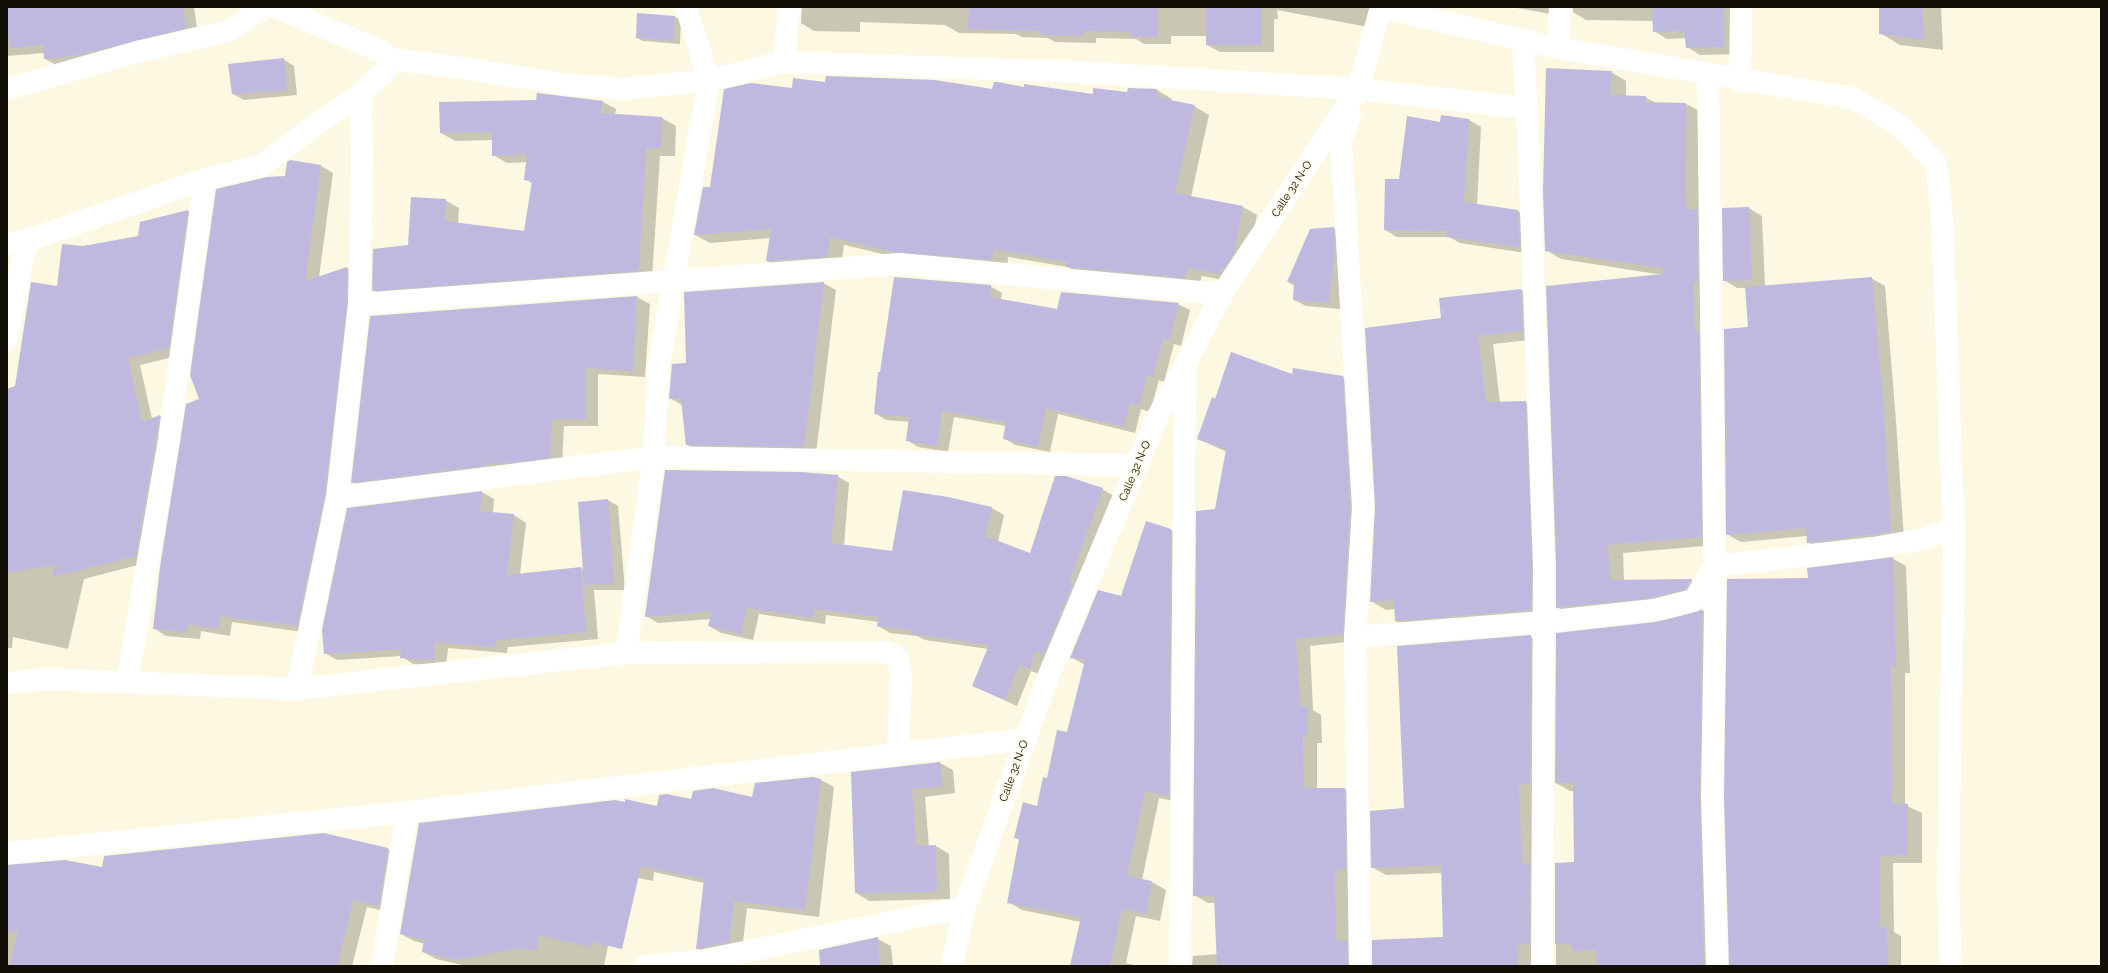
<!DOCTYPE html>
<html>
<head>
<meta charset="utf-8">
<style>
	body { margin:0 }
	#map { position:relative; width:2108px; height:973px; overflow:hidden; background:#fcf8e1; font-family:Raleway,sans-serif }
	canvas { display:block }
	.frame { position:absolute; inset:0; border:8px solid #110f08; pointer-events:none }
</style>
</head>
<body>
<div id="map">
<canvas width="2108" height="973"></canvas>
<div class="frame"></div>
</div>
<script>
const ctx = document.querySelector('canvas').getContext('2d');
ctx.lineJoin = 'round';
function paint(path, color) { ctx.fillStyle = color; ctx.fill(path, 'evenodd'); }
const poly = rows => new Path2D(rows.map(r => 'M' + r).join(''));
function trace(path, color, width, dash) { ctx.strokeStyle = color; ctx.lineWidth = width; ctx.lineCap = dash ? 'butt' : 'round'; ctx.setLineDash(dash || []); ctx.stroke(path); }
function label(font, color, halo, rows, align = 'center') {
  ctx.font = font + ' Raleway,sans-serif'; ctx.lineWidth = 3; ctx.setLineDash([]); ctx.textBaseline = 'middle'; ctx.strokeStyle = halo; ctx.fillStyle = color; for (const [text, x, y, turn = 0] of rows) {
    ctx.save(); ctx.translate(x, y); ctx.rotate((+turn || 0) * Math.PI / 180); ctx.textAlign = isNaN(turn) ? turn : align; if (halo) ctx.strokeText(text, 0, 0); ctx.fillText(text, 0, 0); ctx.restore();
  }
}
const shadow = poly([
	[7,7,194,7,198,35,58,66,45,59,44,53,7,56],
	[802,7,1372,7,1368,27,1277,10,1278,19,1274,19,1274,52,1220,52,1207,45,1207,36,1171,36,1171,44,1144,44,1136,39,1096,38,1096,43,1055,42,1048,38,1022,37,1016,34,959,33,945,25,860,22,860,32,814,31,801,23],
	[1512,7,1563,7,1561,16],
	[1573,7,1736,7,1737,54,1700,55,1687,47,1686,38,1667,39,1654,31,1654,21,1586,20,1573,12],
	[1880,7,1941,7,1943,50,1900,45,1880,33],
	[675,17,681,20,680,44,643,41,637,38],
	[283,59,294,66,297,95,244,100,233,94],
	[1611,72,1626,81,1626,96,1645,97,1656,103,1686,104,1701,112,1716,545,1623,553,1624,581,1691,580,1706,589,1572,616,1557,607,1557,565,1663,275,1561,259,1546,250],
	[826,83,993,90,1024,88,1094,95,1128,94,1129,89,1157,90,1172,99,1171,101,1194,106,1209,115,1191,197,1243,207,1257,215,1249,261,1235,282,1202,276,1199,286,1081,275,1068,267,1008,257,1007,268,909,260,844,245,841,265,782,269,767,261,771,238,710,243,695,235,711,187,793,89],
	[603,102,616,109,615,115,662,118,676,126,675,156,660,156,652,278,386,298,373,290,445,200,459,208,458,224,525,232,533,184,525,179,528,162,507,163,493,155,493,140,455,141,441,133],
	[1469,120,1481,127,1477,205,1518,211,1530,218,1532,254,1460,243,1449,237,1397,237,1385,230,1400,180,1441,123],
	[321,166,333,173,319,277,347,268,360,276,310,633,232,622,230,636,201,631,200,639,166,636,154,628,201,399,286,176],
	[1749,208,1762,216,1765,286,1871,278,1885,286,1896,421,1904,539,1821,550,1808,542,1807,536,1741,542,1727,534,1749,328,1746,288,1737,288,1724,280,1723,209],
	[188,211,200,218,181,355,140,365,152,419,160,416,172,423,149,562,84,579,68,649,13,637,12,648,7,648,7,447,58,287,83,247,139,237,141,223],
	[1333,228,1345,235,1340,309,1306,306,1294,300,1295,286,1288,282],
	[823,283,836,290,816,454,699,452,686,444,682,405,670,398,687,364],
	[990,286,1002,293,1001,300,1058,310,1178,304,1190,310,1181,346,1174,344,1164,382,1159,380,1150,412,1141,409,1135,433,1058,414,1050,452,1015,445,1004,438,1006,426,954,417,948,452,918,447,907,440,910,422,886,420,875,413],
	[1521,290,1536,299,1538,339,1493,344,1500,403,1525,402,1540,411,1546,619,1411,629,1396,621,1396,609,1386,610,1371,601,1442,319,1440,299],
	[637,297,650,304,645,377,598,374,598,426,564,426,562,464,365,489,352,482,371,317],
	[1293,375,1342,376,1356,385,1356,641,1310,646,1313,710,1321,715,1322,743,1317,743,1317,789,1345,789,1358,797,1361,966,1192,966,1193,956,1218,954,1216,903,1208,903,1194,895,1215,510,1227,452,1198,439,1216,400],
	[837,476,849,483,844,546,893,552,948,498,992,508,1004,515,998,542,1031,554,1102,489,1114,496,1042,675,1031,671,1017,706,973,686,988,649,925,640,917,636,890,633,878,626,879,622,826,615,825,624,759,614,753,640,721,633,709,626,711,619,658,623,646,616],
	[482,492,494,499,493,513,514,515,526,523,520,574,581,568,584,570,608,500,618,506,625,590,594,590,598,639,508,647,507,653,448,648,446,667,413,664,401,656,337,660,325,653,348,509],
	[1171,530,1185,538,1183,803,1159,798,1142,880,1152,882,1166,890,1160,921,1136,916,1126,963,1138,966,1071,966,1081,922,1022,910,1008,902,1020,840,1015,838,1038,807,1068,733,1085,665,1071,657,1121,597],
	[1892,558,1906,566,1910,673,1905,673,1905,805,1922,813,1922,863,1893,863,1894,932,1901,936,1901,966,1730,966,1809,579],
	[1702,610,1716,618,1718,966,1556,966,1556,864,1575,863,1574,791,1570,791,1556,783,1656,623],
	[1531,637,1545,645,1543,966,1375,966,1444,938,1442,873,1386,875,1372,867,1405,809],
	[940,763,953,770,955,793,925,797,929,847,936,846,949,854,950,899,869,901,856,893,852,773],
	[821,780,834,787,819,917,747,908,742,950,710,956,697,948,704,883,654,872,653,881,633,877,623,871,604,966,466,966,436,959,423,952,425,944,414,941,401,934,658,807,692,800,753,798],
	[324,834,388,849,401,857,392,913,367,907,352,966,7,966,7,866,102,869],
	[878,939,891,946,893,966,821,966]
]);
const building = poly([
	[7,7,183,7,186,28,79,55,44,59,43,45,9,48],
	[969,7,1158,7,1158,37,1130,37,1130,32,1083,31,1083,36,1041,35,1041,31,968,29],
	[1206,7,1261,7,1261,45,1206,45],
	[1652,7,1723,7,1724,47,1686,48,1684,31,1653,32],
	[1879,7,1922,7,1924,40,1879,34],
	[637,13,675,16,673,41,636,38],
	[284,58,287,90,232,94,228,64],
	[1546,68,1612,71,1610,95,1646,96,1645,102,1686,103,1685,209,1697,209,1698,282,1693,282,1695,332,1699,331,1702,537,1608,545,1610,580,1692,579,1686,589,1652,598,1556,608,1556,565,1546,286,1663,274,1663,268,1545,251,1543,191],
	[826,76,935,80,992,89,994,82,998,82,1024,87,1024,84,1093,94,1093,88,1127,92,1128,88,1157,89,1156,97,1195,105,1175,193,1243,206,1234,253,1220,274,1187,268,1185,278,1066,267,1067,262,993,249,992,260,894,252,830,237,827,257,766,261,771,229,694,235,703,187,710,187,724,89,751,83,792,88,793,78,825,82],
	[537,93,603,101,601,113,662,117,661,148,646,148,639,271,372,291,373,249,408,245,411,197,446,199,445,221,524,231,532,181,524,180,527,154,492,156,492,132,440,133,439,102,536,100],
	[1441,115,1469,119,1464,202,1518,210,1520,247,1446,237,1447,231,1384,230,1385,179,1399,179,1407,116,1440,122],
	[290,160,321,165,305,281,347,267,347,303,325,495,297,626,220,616,217,629,188,624,187,632,153,629,160,567,186,404,199,399,190,375,216,189,267,177,285,176,287,162],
	[1749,207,1752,280,1723,281,1722,208],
	[188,210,169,348,128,358,142,422,160,415,136,556,52,577,55,565,7,573,7,389,15,386,31,282,57,286,62,244,83,246,138,236,140,222],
	[1334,227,1335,247,1329,303,1293,300,1294,282,1287,282,1310,229],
	[894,277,991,285,990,297,1057,309,1061,292,1179,303,1169,340,1163,339,1153,376,1147,375,1139,406,1130,403,1124,427,1046,408,1038,447,1003,439,1006,422,942,411,937,446,906,441,909,417,874,414,878,372,880,372],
	[1872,277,1884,413,1891,532,1807,543,1806,528,1726,535,1724,329,1748,327,1745,287],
	[824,282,804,447,686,445,681,398,669,399,672,364,686,363,684,292],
	[1521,289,1523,331,1478,336,1486,402,1526,401,1532,565,1531,610,1395,621,1394,600,1370,602,1375,506,1365,328,1441,318,1439,298],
	[637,296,633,371,586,368,586,419,552,419,550,458,503,464,485,463,485,466,351,483,370,316],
	[1231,352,1292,374,1293,368,1343,376,1350,507,1343,634,1296,639,1300,706,1308,706,1308,735,1303,735,1304,788,1345,788,1346,869,1335,870,1336,941,1347,941,1348,966,1217,966,1214,896,1193,896,1196,511,1215,509,1226,450,1197,439,1212,397,1215,399],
	[665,470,801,472,838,475,831,543,892,551,903,490,948,497,992,507,985,536,1030,553,1055,476,1066,476,1103,488,1069,583,1073,584,1044,654,1035,652,1030,669,1019,665,1005,700,972,686,989,645,912,634,912,630,877,626,878,617,814,609,813,618,747,608,741,634,708,626,712,611,645,617],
	[482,491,480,511,514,514,507,575,581,567,586,632,496,640,495,647,435,642,434,660,400,658,401,649,324,654,322,630,347,508],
	[608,499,614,584,584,585,578,502],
	[1146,521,1171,529,1169,796,1145,791,1127,876,1152,881,1146,914,1122,909,1110,966,1070,966,1081,917,1007,903,1019,839,1014,838,1023,802,1037,806,1043,777,1047,778,1057,730,1067,732,1085,660,1070,658,1098,590,1121,596],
	[1893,557,1896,666,1891,666,1892,804,1908,804,1908,855,1880,856,1880,927,1887,927,1888,966,1729,966,1724,797,1727,579,1808,578,1807,568],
	[1702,609,1700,797,1704,966,1597,966,1596,950,1572,951,1571,943,1555,944,1555,863,1574,862,1573,783,1555,783,1556,633,1655,622,1697,612],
	[1531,635,1530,784,1519,784,1522,864,1530,863,1530,944,1517,945,1518,966,1372,966,1372,940,1443,937,1441,865,1371,868,1370,811,1404,808,1397,646],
	[940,762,942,786,912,789,916,846,936,845,937,892,855,893,851,772],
	[813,777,821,779,805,910,734,901,729,942,696,949,704,879,641,866,622,949,591,942,590,947,539,935,537,951,521,948,456,960,422,952,424,940,400,934,419,823,615,800,625,802,625,799,657,806,659,795,667,794,691,799,693,791,713,788,752,797,755,783],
	[324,833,388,848,379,906,353,900,337,966,10,966,18,930,7,933,7,865,65,860,102,867,104,856],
	[878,937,880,966,820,966,819,950]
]);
const street = poly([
	[1380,9,1401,12,1558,48,1852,98,1898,124,1936,163,1942,217,1954,538,1948,888,1951,966],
	[1523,41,1529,155,1544,565,1542,966],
	[1558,48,1560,7],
	[391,60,407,61,469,69,563,84,624,89,709,80,784,62,1077,72,1358,89,1526,108],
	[784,62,789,7],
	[1708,75,1715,614,1712,797,1717,966],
	[1740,81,1741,7],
	[7,89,137,52,228,31,266,7],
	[1350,115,1341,141,1363,507,1355,637,1360,966],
	[7,244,26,241,205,179,261,166,321,121,360,95,385,71,391,60,383,52,276,7],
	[359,304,899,264,1222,294],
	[7,340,26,241],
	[337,497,654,457,1137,465],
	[1355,637,1543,622,1654,610,1694,600,1714,566,1873,548,1924,539,1954,528],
	[626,653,654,457,658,369,709,80,686,7],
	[127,682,168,446,205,179],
	[7,683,45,679,297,689,626,653,886,652,897,657,901,671,898,755],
	[297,689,337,497,359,304,362,154,360,95],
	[7,853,407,812,1025,739],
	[382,966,407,812],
	[645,966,700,961,965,907],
	[952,966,965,907,1048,677,1156,420,1222,294,1358,89,1381,7],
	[1180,966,1185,369]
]);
const streetNames = [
	["Calle 32 N-O",1292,189,-57],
	["Calle 32 N-O",1135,471,-67],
	["Calle 32 N-O",1014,771,-70]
];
paint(shadow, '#0003');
paint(building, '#bfb8df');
trace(street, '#fff', 22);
label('11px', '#110f08', '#fcf8e1', streetNames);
</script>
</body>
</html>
